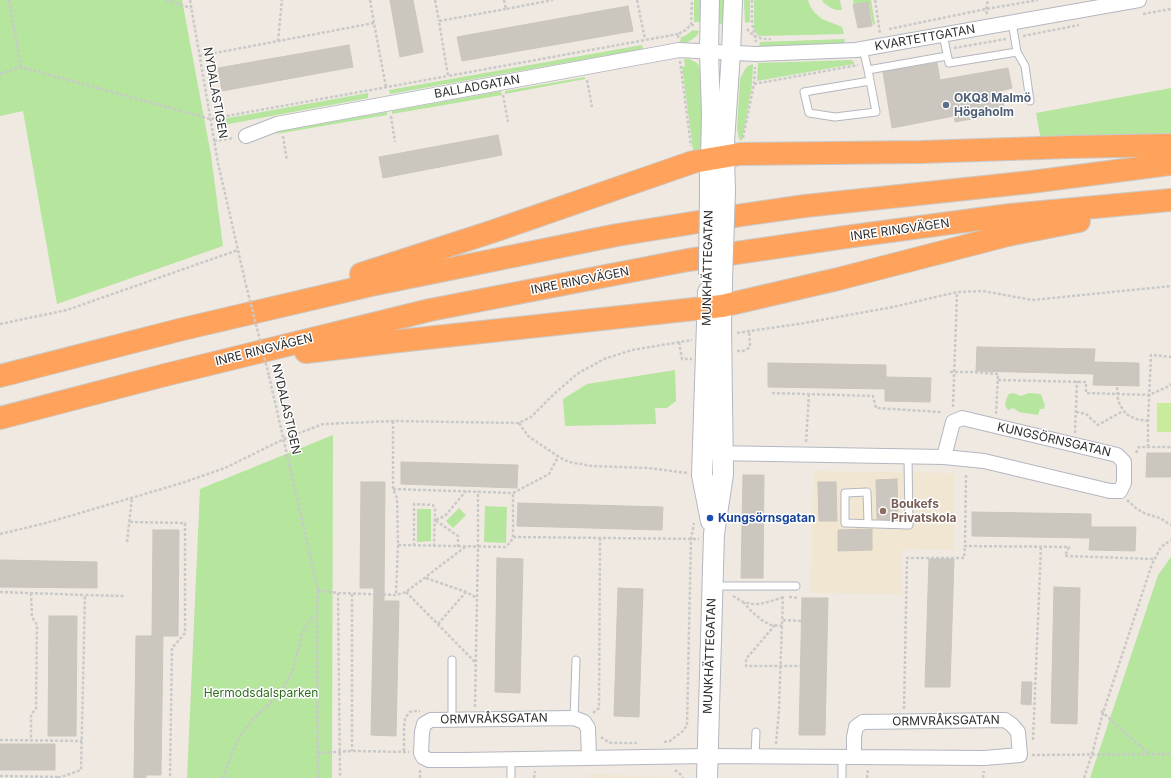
<!DOCTYPE html>
<html>
<head>
<meta charset="utf-8">
<style>
	body { margin:0 }
	canvas { display:block; background:#efe9e1 }
</style>
</head>
<body>
<canvas width="1171" height="778"></canvas>
<script>
const ctx = document.querySelector('canvas').getContext('2d');
ctx.lineJoin = 'round';
function paint(path, color) { ctx.fillStyle = color; ctx.fill(path, 'evenodd'); }
const poly = rows => new Path2D(rows.map(r => 'M' + r).join(''));
function trace(path, color, width, dash) { ctx.strokeStyle = color; ctx.lineWidth = width; ctx.lineCap = dash ? 'butt' : 'round'; ctx.setLineDash(dash || []); ctx.stroke(path); }
function label(font, color, halo, rows, align = 'center') {
  ctx.font = font + ' Inter,sans-serif'; ctx.lineWidth = 3; ctx.setLineDash([]); ctx.textBaseline = 'middle'; ctx.strokeStyle = halo; ctx.fillStyle = color; for (const [text, x, y, turn = 0] of rows) {
    ctx.save(); ctx.translate(x, y); ctx.rotate((+turn || 0) * Math.PI / 180); ctx.textAlign = isNaN(turn) ? turn : align; if (halo) ctx.strokeText(text, 0, 0); ctx.fillText(text, 0, 0); ctx.restore();
  }
}
const education = poly([
	[813,471,955,473,954,550,902,549,901,594,811,593],
	[588,774,672,777,672,778,588,778]
]);
const green = poly([
	[0,0,182,0,211,155,223,246,57,304,23,111,0,116],
	[694,0,701,0,700,22,694,22],
	[718,0,727,0,727,23,718,24],
	[744,0,750,0,750,22,745,23],
	[754,0,808,0,810,6,815,13,822,19,842,27,844,34,759,36,755,32,754,29],
	[822,0,840,0,842,10,836,10,831,8,824,3],
	[853,0,871,0,875,24,873,25,869,4,854,7],
	[693,30,699,31,697,36,688,42,680,43,681,37,685,36],
	[845,39,844,44,764,47,759,46,760,42],
	[642,45,643,49,390,94,389,90],
	[684,59,689,59,697,63,699,66,702,81,702,145,701,149,694,157,682,67,685,66],
	[851,60,854,62,854,64,757,81,758,63],
	[753,64,752,85,742,141,739,139,737,129,740,79,745,69,748,66],
	[585,77,585,79,505,94,505,91],
	[1171,88,1171,138,1041,140,1036,113],
	[501,91,502,95,392,114,392,111],
	[368,93,368,98,229,124,226,126,224,130,224,135,220,135,217,120],
	[387,112,387,115,276,134,279,132,284,130],
	[675,370,676,401,667,408,655,408,656,424,565,426,563,399,587,384],
	[1013,393,1021,396,1029,393,1041,394,1045,406,1043,409,1040,409,1038,415,1019,412,1013,408,1008,410,1005,405,1007,397,1009,394],
	[333,435,332,778,187,778,200,489],
	[485,506,507,507,506,543,484,542],
	[459,508,466,515,453,528,446,521],
	[417,509,431,509,431,541,417,542],
	[1171,557,1171,778,1090,778,1158,575]
]);
const pitch = poly([
	[1157,403,1171,403,1171,432,1157,432]
]);
const building = poly([
	[390,0,413,0,423,52,400,57,390,0],
	[868,2,872,26,858,28,853,5,868,2],
	[628,6,633,31,462,61,457,37,628,6],
	[349,45,353,67,222,91,218,68,349,45],
	[937,63,940,80,1008,68,1012,88,1001,91,1005,113,955,122,954,116,892,128,883,72,937,63],
	[498,135,502,155,383,178,379,157,498,135],
	[977,347,1095,349,1094,362,1139,363,1139,386,1093,385,1094,374,976,371,977,347],
	[768,363,886,365,886,377,931,378,930,402,885,401,885,389,768,387,768,363],
	[1147,453,1171,453,1171,477,1146,477,1147,453],
	[401,462,518,465,517,488,401,484,401,462],
	[743,475,764,475,763,578,741,578,743,475],
	[897,479,898,520,877,519,876,480,897,479],
	[361,482,385,482,384,601,399,601,396,736,371,735,374,588,360,588,361,482],
	[818,482,836,482,837,521,819,521,818,482],
	[518,503,663,507,662,530,517,526,518,503],
	[972,512,1091,514,1091,527,1136,527,1135,551,1089,550,1090,538,972,536,972,512],
	[872,529,872,550,838,551,838,530,872,529],
	[153,530,179,530,178,636,163,636,161,775,146,775,146,778,134,778,136,636,152,636,153,530],
	[497,558,523,559,520,693,495,692,497,558],
	[929,559,954,559,950,687,925,687,929,559],
	[0,560,97,562,97,588,0,587,0,560],
	[1054,587,1080,588,1077,724,1051,723,1054,587],
	[618,588,643,589,639,717,614,716,618,588],
	[802,598,828,598,825,735,799,735,802,598],
	[49,616,77,616,76,736,48,736,49,616],
	[1022,682,1032,682,1031,705,1021,704,1022,682],
	[0,744,55,744,55,770,0,770,0,744]
]);
const path = poly([
	[9,0,21,67],
	[166,0,191,8],
	[190,0,218,163,246,285],
	[370,0,374,23],
	[435,0,439,21],
	[504,0,506,9,553,0],
	[637,0,645,39],
	[752,0,752,23,756,42],
	[875,0,880,33],
	[506,9,439,21,448,76,678,34],
	[987,14,986,9,988,0],
	[1143,14,1171,9],
	[691,25,692,0],
	[747,29,754,36,763,39,771,39],
	[889,29,986,9,1038,0],
	[1023,36,1079,25],
	[678,38,678,34,684,31,691,25,695,25],
	[278,41,282,0],
	[954,48,1006,39],
	[199,56,374,23,386,87],
	[680,61,691,146],
	[0,74,21,67,210,119,448,76],
	[587,80,592,107],
	[754,84,858,65],
	[503,95,508,122],
	[391,116,395,142],
	[283,136,287,161],
	[743,138,754,84,755,67],
	[214,141,234,138],
	[0,324,67,310,238,250],
	[737,333,804,323,893,307,957,292,983,291,1032,300,1171,286],
	[679,342,682,359,692,359],
	[737,351,743,351,749,348,750,344,749,331],
	[950,372,972,372,998,374,996,414],
	[269,376,318,590,317,616,318,778],
	[998,380,1086,382,1086,393,1149,395,1167,387,1171,384],
	[1117,387,1118,400,1120,405,1126,414,1136,419,1148,421],
	[772,393,873,396,876,408,941,412],
	[953,407,957,293],
	[1076,412,1086,414,1098,425,1123,411],
	[393,421,393,489,397,498,398,545,396,595],
	[519,423,528,436,559,457,569,462,592,466,649,468,687,473],
	[1075,433,1077,381],
	[806,442,809,394],
	[1148,447,1148,421,1151,355,1171,357],
	[1136,453,1139,447,1171,447],
	[966,475,965,546,1069,547,1065,556,1154,559],
	[393,489,513,493,549,474,558,457],
	[1127,500,1137,509,1146,514,1160,518,1171,525],
	[130,522,185,523,185,633,172,648,170,777,169,778],
	[0,534,46,523,182,483,225,468,284,439,323,424,393,421,519,423,531,417,554,394,577,374,604,359,632,350,692,340],
	[513,537,699,539],
	[127,542,132,498],
	[398,545,505,547,510,543,513,537,513,493],
	[414,546,414,504,433,505,435,509,434,546],
	[458,547,458,536,435,520,445,516,466,491],
	[426,578,466,592,477,598],
	[318,590,338,593,340,778],
	[0,592,85,595],
	[406,592,476,663],
	[31,593,32,617,37,625,36,709,31,714,31,741],
	[338,593,396,595,406,592,465,547],
	[352,594,352,751],
	[733,596,743,602,752,604,759,604,768,602,784,597],
	[789,597,799,598],
	[743,602,752,612,763,621,771,625,782,626],
	[783,620,802,621],
	[438,624,466,592],
	[775,625,746,659,746,666,801,666],
	[475,707,478,547,478,491],
	[904,709,907,558,964,558,965,546],
	[1101,711,1149,754],
	[593,713,599,708,600,538],
	[601,737,605,740,611,743,637,743],
	[0,740,82,741],
	[1033,740,1041,547],
	[664,742,670,741,683,731,687,725,691,539,694,523],
	[776,744,779,710,783,595],
	[404,751,404,728,405,718,410,712,413,711,420,711],
	[318,753,352,751,409,752],
	[1032,755,1171,754],
	[675,770,680,774,683,778],
	[0,776,59,777],
	[58,778,81,770,85,595,124,596],
	[223,778,231,755,240,736,253,719,271,702,284,687,289,678,294,667,302,634,310,619,316,616],
	[420,778,420,768],
	[534,778,535,771],
	[867,778,868,769],
	[983,778,984,771],
	[1084,778,1092,754,1103,713,1152,564,1161,547,1171,540]
]);
const service = poly([
	[1012,22,1017,52,1025,66,1030,101],
	[943,35,949,63,1017,52],
	[863,49,868,70,876,112,835,117,809,113,804,92,870,81],
	[868,70,947,56],
	[868,523,867,492,845,493,845,523,909,525,908,457],
	[715,586,796,586],
	[574,718,576,660],
	[452,720,452,660],
	[755,757,756,732],
	[511,759,511,778],
	[842,778,842,757]
]);
const minor = poly([
	[246,136,277,124,679,50,756,54,856,50,1139,0],
	[713,453,944,457,984,461,1110,491,1120,491,1124,483,1124,462,1117,455,962,418,953,422,944,457],
	[589,758,588,728,584,722,574,718,431,720,424,724,422,732,421,753,423,757,429,760,463,760,707,756,854,757,854,737,856,727,863,722,1005,720,1012,725,1018,732,1020,755,984,758,854,757]
]);
const tertiary = poly([
	[710,0,709,52,711,115,710,159],
	[724,157,731,53,733,0]
]);
const secondary = poly([
	[724,157,725,191],
	[710,193,710,159],
	[708,292,702,475,711,521],
	[707,778,714,534,723,474,721,327,722,281]
]);
const motorway = poly([
	[361,274,491,232,693,162,710,159,740,154,920,152,1070,147,1171,145],
	[306,352,399,341,722,306,838,279,1008,235,1079,221],
	[0,376,183,329,371,285,617,235,742,215,805,206,1031,182,1171,164],
	[0,418,165,375,430,310,688,260,853,236,1010,215,1171,200]
]);
const pathBridge = poly([
	[246,285,269,376]
]);
const secondaryBridge = poly([
	[709,275,710,193],
	[722,281,725,191]
]);
const markers = [
	[946,105,4,"#5c6f8a"],
	[883,511,4,"#8d6e63"],
	[710,518,4,"#1a4fb4"]
];
const streetNames = [
	["KVARTETTGATAN",925,38,-10],
	["BALLADGATAN",477,87,-10],
	["NYDALASTIGEN",215,93,80],
	["INRE RINGVÄGEN",900,230,-8],
	["MUNKHÄTTEGATAN",708,268,-89],
	["INRE RINGVÄGEN",580,281,-11],
	["INRE RINGVÄGEN",264,350,-14],
	["NYDALASTIGEN",286,409,77],
	["KUNGSÖRNSGATAN",1054,440,13],
	["MUNKHÄTTEGATAN",710,656,-88],
	["ORMVRÅKSGATAN",494,719,-1],
	["ORMVRÅKSGATAN",946,721,-1]
];
const serviceNames = [
	["OKQ8 Malmö",954,98],
	["Högaholm",954,112]
];
const educationNames = [
	["Boukefs",891,504],
	["Privatskola",891,518]
];
const transitNames = [
	["Kungsörnsgatan",718,518]
];
const parkNames = [
	["Hermodsdalsparken",261,693]
];
paint(education, '#f0e6d1');
paint(green, '#b6e59e');
paint(pitch, '#c9ec9a');
paint(building, '#cbc7bf');
trace(building, '#cbc5ba', 1);
trace(service, '#b4b7c1', 9);
trace(minor, '#b4b7c1', 16);
trace(tertiary, '#b4b7c1', 20);
trace(secondary, '#b4b7c1', 22);
trace(motorway, '#c9c9c9', 24);
trace(path, '#c9c9c9', 2.5, [3, 2]);
trace(service, '#fff', 7);
trace(minor, '#fff', 14);
trace(tertiary, '#fff', 18);
trace(secondary, '#fff', 20);
trace(motorway, '#ffa35c', 22);
trace(secondaryBridge, '#b4b7c1', 22, []);
trace(pathBridge, '#c9c9c9', 2.5, [3, 2]);
trace(secondaryBridge, '#fff', 20);
for (const [x, y, r, color] of markers) { const dot = new Path2D(); dot.arc(x, y, r, 0, 2 * Math.PI); ctx.fillStyle = color; ctx.fill(dot); trace(dot, '#fff', 1.5); }
label('12px', '#2e2e2e', '#fff', streetNames);
label('bold 12px', '#4e5e75', '#fff', serviceNames, 'left');
label('bold 12px', '#785e54', '#fff', educationNames, 'left');
label('bold 12px', '#164399', '#fff', transitNames, 'left');
label('12px', '#2c6e1b', '#fff', parkNames);
</script>
</body>
</html>
